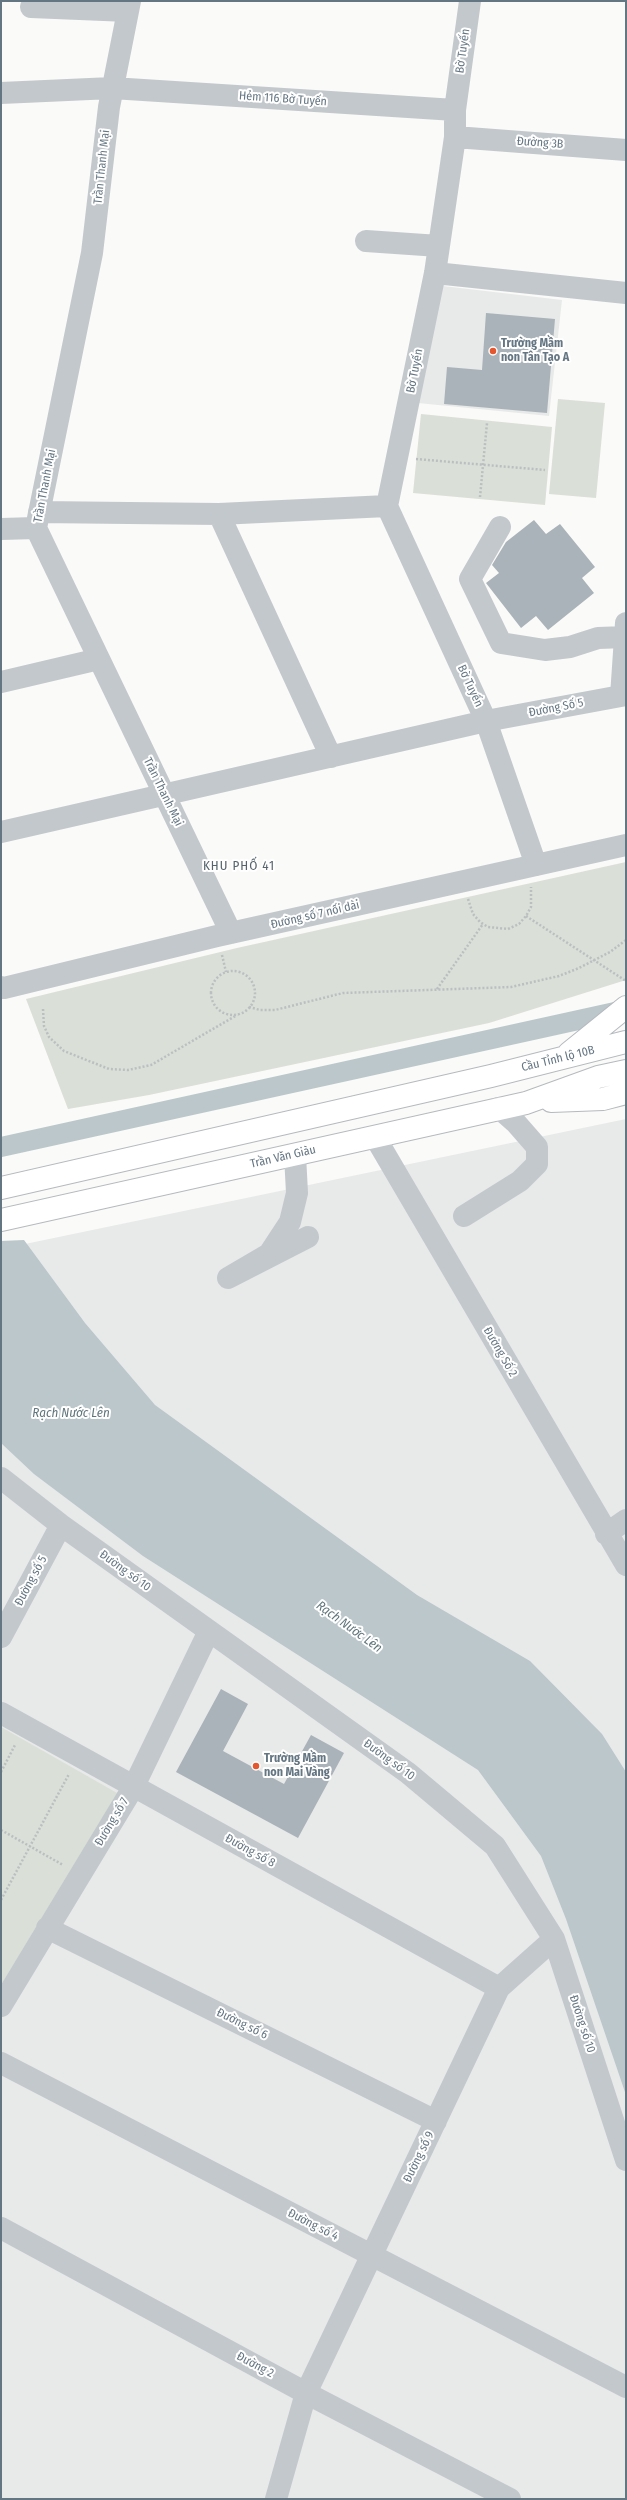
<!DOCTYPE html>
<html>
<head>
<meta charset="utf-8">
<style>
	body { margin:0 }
	#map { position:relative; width:627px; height:2500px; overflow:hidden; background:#fafaf8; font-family:"Fira Sans Condensed",sans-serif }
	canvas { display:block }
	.frame { position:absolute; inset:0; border:2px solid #657683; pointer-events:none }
</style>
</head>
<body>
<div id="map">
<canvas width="627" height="2500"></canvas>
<div class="frame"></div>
</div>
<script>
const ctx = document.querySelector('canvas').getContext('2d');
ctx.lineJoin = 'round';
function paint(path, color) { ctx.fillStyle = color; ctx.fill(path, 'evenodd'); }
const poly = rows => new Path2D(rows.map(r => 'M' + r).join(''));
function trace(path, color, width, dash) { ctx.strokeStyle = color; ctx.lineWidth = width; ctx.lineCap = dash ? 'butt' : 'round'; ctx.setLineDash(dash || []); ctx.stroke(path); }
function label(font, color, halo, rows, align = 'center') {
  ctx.font = font + ' "Fira Sans Condensed",sans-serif'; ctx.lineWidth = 4; ctx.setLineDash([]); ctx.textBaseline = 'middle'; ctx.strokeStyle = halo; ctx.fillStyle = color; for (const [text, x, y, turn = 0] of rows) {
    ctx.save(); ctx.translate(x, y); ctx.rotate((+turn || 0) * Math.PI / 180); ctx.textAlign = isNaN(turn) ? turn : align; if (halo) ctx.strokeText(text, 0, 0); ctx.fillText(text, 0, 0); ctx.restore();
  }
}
const built = poly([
	[443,286,562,300,549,416,418,403],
	[626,1119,626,2499,1,2499,1,1249]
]);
const green = poly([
	[558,399,605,403,596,498,549,494],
	[421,414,552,427,545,505,413,493],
	[626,862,626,980,489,1023,149,1095,68,1109,26,999,237,948],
	[1,1727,117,1793,1,1985]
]);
const water = poly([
	[24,1240,85,1323,155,1405,417,1595,530,1661,602,1734,626,1772,626,2095,566,1919,541,1856,478,1770,143,1556,34,1474,1,1443,1,1241]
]);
const canal = poly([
	[1,1147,624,1010]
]);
const building = poly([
	[486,313,555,319,547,413,444,404,447,367,482,370],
	[534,520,546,534,560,524,595,567,582,578,594,593,548,630,536,616,521,628,486,583,499,573,492,565,506,542],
	[221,1689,248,1704,223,1751,284,1784,311,1735,344,1753,298,1838,176,1772]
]);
const path = poly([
	[416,459,545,470],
	[480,497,487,423],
	[468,899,473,914,480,922,488,927,508,929,519,924,526,916,531,907,531,887],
	[526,916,626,981],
	[222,955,226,972],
	'211 993a22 22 0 1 1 44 0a22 22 0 1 1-44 0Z',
	[437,989,483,924],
	[249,1007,260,1010,275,1010,343,993,511,987,559,976,579,968,610,952,626,940],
	[43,1009,44,1026,49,1037,64,1051,109,1069,128,1070,151,1065,237,1015],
	[1,1772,15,1745],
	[1,1830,63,1865],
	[1,1900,69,1774]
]);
const minor = poly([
	[130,1,109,107,92,253,36,528,231,933],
	[470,1,455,110,455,137,435,273,387,506,486,721,536,865],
	[31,7,128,11],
	[1,93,112,88,455,110],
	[455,137,626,150],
	[366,241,439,246],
	[435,273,626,293],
	[39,512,219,514,387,506],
	[219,514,331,757],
	[500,527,470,579,501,643,545,650,570,647,598,638,626,637],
	[1,529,36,528],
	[1,682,99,659],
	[621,696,626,623],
	[1,832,486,721,626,695],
	[1,987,4,988,217,936,626,845],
	[375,1137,626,1565],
	[295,1155,297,1193,290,1222,269,1254,228,1278,308,1237],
	[464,1216,520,1181,537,1164,537,1147,516,1123,499,1108],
	[1,1478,61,1525,408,1773,495,1846,554,1939,626,2160],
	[606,1534,626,1520],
	[1,1637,61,1525],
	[1,1713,499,1988],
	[47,1928,436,2121],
	[1,2006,134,1786,209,1631],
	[1,2063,626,2387],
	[1,2228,306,2393,510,2499],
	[276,2499,306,2393,499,1988,554,1939]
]);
const major = poly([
	[569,1053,626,1007],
	[551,1101,603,1099,626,1093],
	[1,1188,491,1076,626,1042],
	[1,1220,526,1103,598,1077,626,1071]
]);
const markers = [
	[493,351,4,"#e4572e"],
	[256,1766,4,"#e4572e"]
];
const streetNames = [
	["Bờ Tuyến",463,51,-82],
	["Hẻm 116 Bờ Tuyến",283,99,4],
	["Đường 3B",540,143,4],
	["Trần Thanh Mại",102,167,-84],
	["Bờ Tuyến",415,371,-79],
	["Trần Thanh Mại",45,486,-79],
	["Bờ Tuyến",470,686,65],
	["Đường Số 5",556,708,-11],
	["Trần Thanh Mại",163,792,64],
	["Đường số 7 nối dài",315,915,-13],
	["Cầu Tỉnh lộ 10B",558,1059,-14],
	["Trần Văn Giàu",283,1157,-13],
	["Đường Số 2",500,1352,60],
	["Đường số 10",125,1571,36],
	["Đường số 5",31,1581,-62],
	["Đường số 10",389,1760,36],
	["Đường số 7",112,1822,-59],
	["Đường số 8",250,1851,29],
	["Đường số 6",242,2024,26],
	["Đường số 10",582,2024,72],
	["Đường số 9",419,2157,-64],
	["Đường số 4",313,2225,27],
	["Đường 2",255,2365,28]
];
const poiNames = [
	["Trường Mầm",501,344],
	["non Tân Tạo A",501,358],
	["Trường Mầm",264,1759],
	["non Mai Vàng",264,1773]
];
const neighbourhoodNames = [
	["KHU PHỐ 41",239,866]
];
const waterNames = [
	["Rạch Nước Lên",71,1413],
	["Rạch Nước Lên",349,1627,36]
];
paint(built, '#e8e9e9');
paint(green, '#dadfd7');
paint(water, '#bbc7cb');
trace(canal, '#bbc7cb', 20);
paint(building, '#aab3b9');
trace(major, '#b5babe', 24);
trace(path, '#bbbfc2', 2.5, [2, 2]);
trace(minor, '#c3c8cc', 22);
trace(major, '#fff', 22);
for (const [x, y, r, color] of markers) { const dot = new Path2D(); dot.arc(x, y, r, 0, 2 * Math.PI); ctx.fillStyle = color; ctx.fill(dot); trace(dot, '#fff', 1.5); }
label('12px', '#657683', '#fff', streetNames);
label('bold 12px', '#657683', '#fff', poiNames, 'left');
ctx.letterSpacing = '1px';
label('13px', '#57646e', '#fff', neighbourhoodNames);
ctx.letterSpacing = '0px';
label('italic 13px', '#60757c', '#fff', waterNames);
</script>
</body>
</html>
